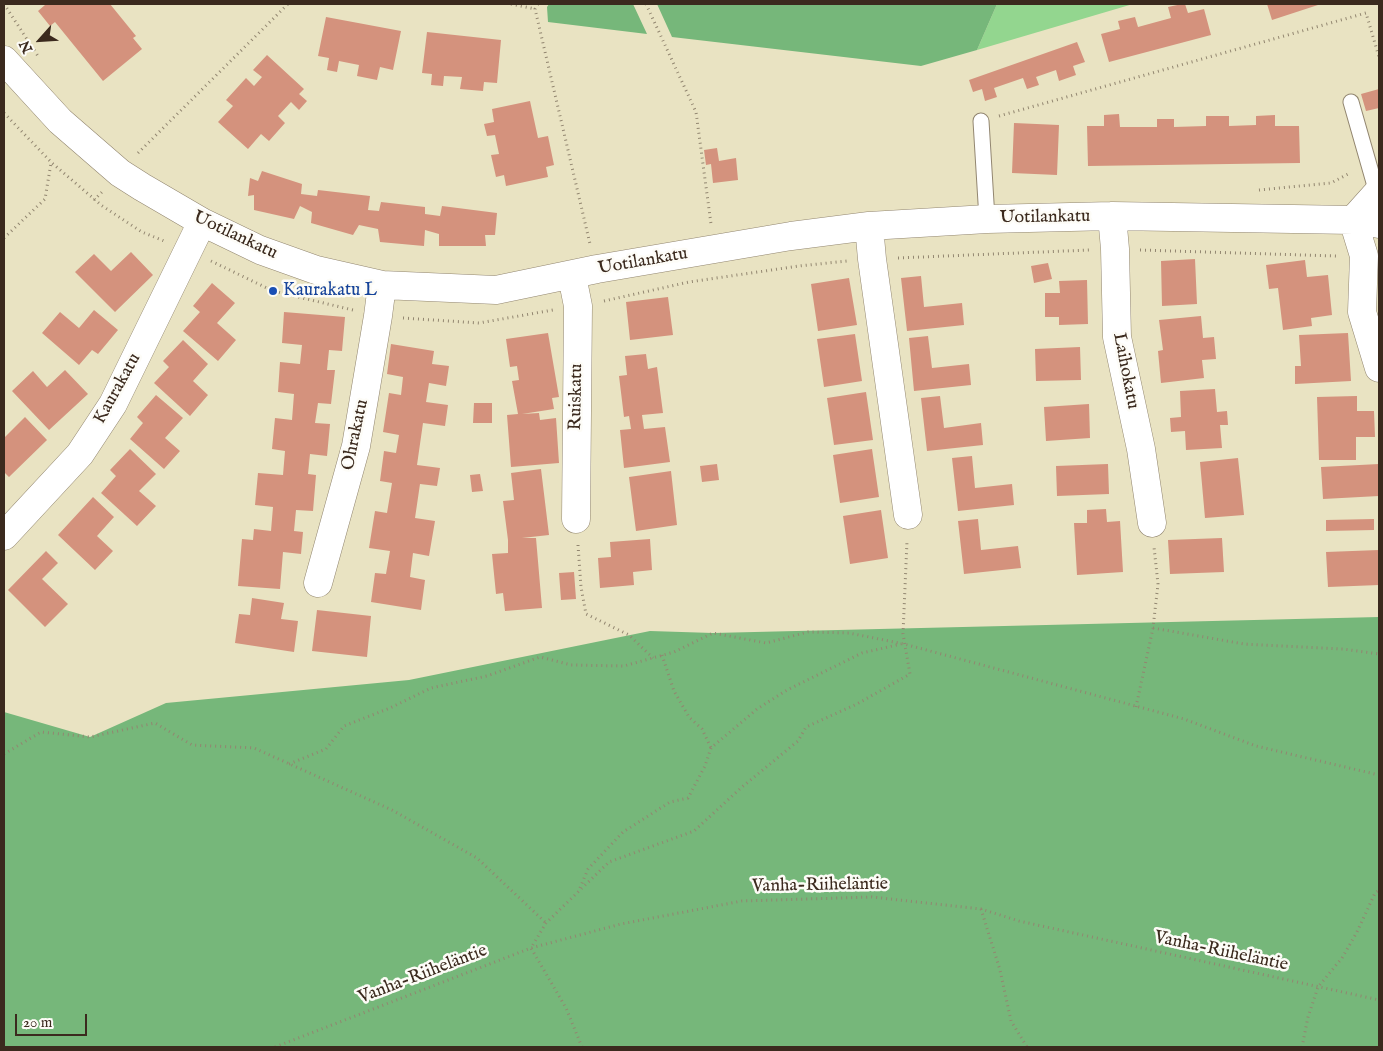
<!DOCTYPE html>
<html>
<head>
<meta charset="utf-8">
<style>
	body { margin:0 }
	#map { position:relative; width:1383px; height:1051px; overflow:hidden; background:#e9e3c2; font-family:"IM FELL English",serif }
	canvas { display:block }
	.frame { position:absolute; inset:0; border:5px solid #3b2a1e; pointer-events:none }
	.north { position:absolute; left:15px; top:15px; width:50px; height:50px; -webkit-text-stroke:4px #fdfcf7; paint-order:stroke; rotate:244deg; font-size:14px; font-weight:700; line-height:20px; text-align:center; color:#3b2a1e }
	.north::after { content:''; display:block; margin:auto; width:18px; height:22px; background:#3b2a1e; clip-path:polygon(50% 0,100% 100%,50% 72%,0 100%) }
	.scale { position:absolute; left:15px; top:1014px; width:72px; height:22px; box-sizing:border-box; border:2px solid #3b2a1e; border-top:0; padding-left:6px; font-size:15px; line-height:18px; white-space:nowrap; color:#3b2a1e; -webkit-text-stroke:4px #fdfcf7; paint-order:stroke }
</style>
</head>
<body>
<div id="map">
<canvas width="1383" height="1051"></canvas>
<div class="frame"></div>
<div class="north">N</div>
<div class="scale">20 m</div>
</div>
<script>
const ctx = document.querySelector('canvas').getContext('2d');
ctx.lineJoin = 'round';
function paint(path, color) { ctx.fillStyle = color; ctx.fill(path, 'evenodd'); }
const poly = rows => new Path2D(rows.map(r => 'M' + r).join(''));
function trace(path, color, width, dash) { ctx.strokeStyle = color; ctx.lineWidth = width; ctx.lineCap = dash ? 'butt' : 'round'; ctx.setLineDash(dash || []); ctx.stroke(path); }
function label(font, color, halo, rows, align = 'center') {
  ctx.font = font + ' "IM FELL English",serif'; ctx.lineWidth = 5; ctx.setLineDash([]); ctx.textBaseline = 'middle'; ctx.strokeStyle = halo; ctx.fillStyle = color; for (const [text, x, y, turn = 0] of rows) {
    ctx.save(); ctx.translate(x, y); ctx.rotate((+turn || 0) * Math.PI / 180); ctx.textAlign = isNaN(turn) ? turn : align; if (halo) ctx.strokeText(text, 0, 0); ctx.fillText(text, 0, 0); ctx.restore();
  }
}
const green = poly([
	[997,4,1133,4,977,50]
]);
const forest = poly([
	[549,4,633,4,647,34,548,22,547,7],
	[657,4,997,4,977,50,921,66,672,37],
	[1379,617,1379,1047,4,1047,4,712,90,737,166,703,409,680,650,631,713,633]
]);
const building = poly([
	[44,4,110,4,136,36,133,38,142,49,103,81,55,22,50,26,38,11,45,5],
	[1182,4,1185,4,1188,13,1204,9,1211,35,1109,62,1101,34,1120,29,1118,21,1135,17,1138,27,1171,18,1168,7],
	[1267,4,1321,4,1272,20],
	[326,17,401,31,393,70,380,67,377,80,357,76,359,65,339,61,337,72,327,70,329,58,318,56],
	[427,32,501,40,497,83,484,82,483,91,460,89,462,77,444,76,443,86,431,85,432,74,422,73],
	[1077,42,1085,62,1073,66,1076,75,1059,81,1056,70,1036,77,1039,85,1027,89,1023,78,994,88,997,97,985,101,982,89,973,92,969,80],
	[267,55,304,89,299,94,307,101,299,110,291,102,278,116,285,123,269,141,261,134,248,149,218,122,233,106,226,100,246,78,254,86,262,77,253,70],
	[1379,89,1379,108,1366,111,1361,94],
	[530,101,538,138,548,136,554,165,546,167,548,177,506,186,504,175,496,177,491,155,499,154,495,135,487,136,484,124,494,122,492,109],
	[1119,114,1120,127,1157,127,1157,119,1174,119,1174,127,1206,126,1206,116,1229,116,1229,126,1256,125,1256,116,1275,115,1275,126,1299,126,1300,163,1088,166,1087,126,1104,126,1104,115],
	[1014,123,1059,125,1057,175,1012,173],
	[717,148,719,161,736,158,738,180,713,183,711,164,706,165,704,150],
	[262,171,302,184,301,194,317,196,318,190,370,196,368,210,379,211,381,202,425,207,425,214,440,216,442,206,497,213,495,235,485,235,486,246,439,246,439,234,425,230,424,246,380,242,378,229,359,225,353,235,311,223,312,212,300,206,294,219,254,210,254,195,248,196,250,178,258,181],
	[131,252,153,275,115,312,75,272,94,254,111,271],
	[1195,259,1197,304,1162,306,1161,261],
	[1305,260,1307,277,1328,275,1332,315,1311,318,1312,326,1283,330,1278,288,1269,289,1266,265],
	[1048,263,1052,279,1034,283,1031,266],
	[921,276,924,307,962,303,964,325,907,331,901,278],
	[849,278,857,325,818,331,811,284],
	[1087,280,1088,324,1059,325,1059,317,1045,317,1045,293,1060,293,1059,281],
	[212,283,235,303,217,323,236,340,218,361,183,331,200,312,193,306],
	[668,297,673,335,630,340,626,302],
	[94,310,118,330,98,354,92,350,79,365,42,333,60,312,79,328],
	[284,312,345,317,342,351,329,350,327,370,335,370,331,404,318,403,315,423,330,424,327,456,310,454,308,474,316,475,313,511,296,510,294,531,303,532,301,554,283,552,280,589,238,586,242,539,253,540,254,529,271,531,273,507,255,505,258,473,283,475,285,451,272,449,275,418,292,420,294,394,278,392,280,362,300,364,302,345,282,343],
	[1201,316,1203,338,1214,337,1216,359,1202,360,1204,378,1161,383,1158,351,1163,350,1159,320],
	[548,333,559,397,552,398,554,409,522,414,539,413,540,420,556,418,559,463,511,467,507,415,518,414,512,381,519,380,517,366,510,367,506,339],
	[1348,333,1351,381,1295,384,1295,366,1301,366,1299,335],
	[855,334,862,381,824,387,817,339],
	[928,336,932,368,969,364,971,385,914,391,909,338],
	[183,340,208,364,193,381,208,395,190,416,154,383,169,367,163,361],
	[391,344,434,351,432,364,449,366,446,386,429,383,426,402,448,405,445,426,423,423,417,465,440,468,437,486,420,484,415,518,435,521,429,556,413,553,410,577,425,580,421,610,371,602,375,573,386,574,390,551,369,548,375,511,387,513,392,483,380,481,384,451,396,453,399,435,383,432,389,393,401,395,403,377,387,374],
	[1080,347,1081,380,1036,381,1035,349],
	[646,354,648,369,657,367,663,413,642,415,644,429,665,427,670,462,624,468,620,430,631,429,629,416,624,417,619,376,627,375,625,356],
	[65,370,88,394,49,430,12,391,33,371,47,387],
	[1215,389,1217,412,1227,411,1228,425,1220,425,1222,448,1186,450,1185,431,1171,432,1170,418,1181,417,1180,391],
	[866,392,873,440,834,445,827,398],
	[156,395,183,418,165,438,180,451,164,469,130,439,143,423,137,417],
	[940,396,944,428,981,423,983,445,927,451,921,398],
	[1357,396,1357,411,1374,411,1375,437,1356,437,1356,460,1319,460,1317,397],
	[474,403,492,403,492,423,473,423],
	[1089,404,1090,438,1046,441,1044,407],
	[25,417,47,440,9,477,4,472,4,438],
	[130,449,156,474,139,491,156,506,137,526,101,493,116,476,110,470],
	[872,449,879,497,840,503,833,455],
	[972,456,975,488,1012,484,1014,505,958,511,952,458],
	[1238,458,1244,515,1205,518,1200,462],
	[717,464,719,480,702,482,700,466],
	[1108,464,1109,494,1057,496,1056,466],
	[1379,464,1379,496,1323,499,1321,467],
	[541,469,549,535,522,538,536,538,542,608,505,611,503,593,496,594,492,554,508,553,508,540,503,501,514,500,511,473],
	[671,471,677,525,636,531,629,477],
	[480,474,483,491,472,492,470,475],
	[93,497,114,517,97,536,113,551,95,570,58,535],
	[1106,509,1107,522,1120,521,1123,572,1077,575,1074,523,1087,523,1087,510],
	[881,510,888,558,850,564,843,516],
	[978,519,981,550,1018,546,1021,568,964,574,958,521],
	[1374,519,1374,530,1326,531,1326,520],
	[1222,538,1224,572,1170,574,1168,540],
	[650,539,652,570,633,572,634,585,600,588,598,558,611,557,610,542],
	[1379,550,1379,585,1328,587,1326,552],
	[46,551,58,563,42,579,68,604,45,627,8,590],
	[574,572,576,599,561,600,559,573],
	[252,598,284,603,281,619,298,621,294,652,235,643,239,614,250,615],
	[317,610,371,616,367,657,312,651]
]);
const path = poly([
	[4,4,38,56],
	[511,4,535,9],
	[538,4,535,9,590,244],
	[646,4,696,112,711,224],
	[4,113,52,163,101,205,142,232,164,241],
	[999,116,1366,13,1379,57],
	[138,153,288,4],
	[1259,190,1331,183,1350,173],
	[94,200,103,191],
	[4,238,45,199,51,163],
	[1140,250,1336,256],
	[898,258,1089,250],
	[211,261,273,291,353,310],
	[604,301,689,282,799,266,847,261],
	[403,318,479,323,553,310],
	[578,545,581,587,586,614,629,635,653,658],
	[1153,628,1244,644,1343,649,1379,654],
	[662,655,674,691,689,717,702,729,711,748],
	[1136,707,1153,628,1158,584,1154,547],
	[4,754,41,732,90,737,155,723,192,745,254,748,392,810,477,858,546,923],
	[289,764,326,749,344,726,390,708,431,688,487,676,540,657,571,665,624,666,674,652,713,633,766,643,808,632,849,633,904,644,1184,719,1256,746,1379,775],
	[580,888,588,869,623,832,670,802,688,798,705,766,711,748,757,709,787,690,862,653,901,644],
	[981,909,1000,970,1011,1021,1027,1047],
	[275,1047,531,948,621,924,742,901,872,897,981,909,1019,921,1379,1000],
	[582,1047,566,1008,531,948,546,923,609,862,694,831,742,787,798,741,806,727,857,704,910,674,903,634,907,541],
	[1302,1047,1308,1017,1318,987,1342,958,1357,932,1375,893,1379,890]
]);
const lane = poly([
	[1351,102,1377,193],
	[981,121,987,219]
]);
const street = poly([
	[4,60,60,121,120,173,142,187,202,222,260,250,316,270,382,285,496,290,597,269,791,236,869,226,987,219,1112,216,1353,220,1379,224],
	[1112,216,1115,249,1117,337,1141,449,1152,523],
	[1353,220,1364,256,1362,312,1379,368],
	[1353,220,1379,191],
	[869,226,872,259,908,515],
	[572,276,578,306,576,519],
	[4,536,80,454,113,404,202,222],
	[318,583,356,446,378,316,382,285]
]);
const markers = [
	[273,291,5,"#1a4fb4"]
];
const streetNames = [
	["Uotilankatu",1045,218,-1],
	["Uotilankatu",235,236,25],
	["Uotilankatu",643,262,-10],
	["Laihokatu",1125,371,79],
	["Kaurakatu",118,389,-61],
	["Ruiskatu",577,397,-89],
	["Ohrakatu",356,435,-78],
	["Vanha-Riiheläntie",820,886,-1],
	["Vanha-Riiheläntie",1221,952,12],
	["Vanha-Riiheläntie",423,975,-21]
];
const transitNames = [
	["Kaurakatu L",283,291]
];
paint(green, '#93d68f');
paint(forest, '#76b77a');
paint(building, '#d4927d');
trace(lane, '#928670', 17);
trace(street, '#928670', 29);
trace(path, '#928670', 3, [1, 4]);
trace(lane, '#fff', 15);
trace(street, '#fff', 28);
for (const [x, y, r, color] of markers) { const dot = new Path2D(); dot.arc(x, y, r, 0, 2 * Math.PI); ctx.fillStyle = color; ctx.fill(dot); trace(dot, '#fdfcf7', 2); }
label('18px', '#3b2a1e', '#fdfcf7', streetNames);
label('18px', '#164399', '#fdfcf7', transitNames, 'left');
</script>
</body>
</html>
